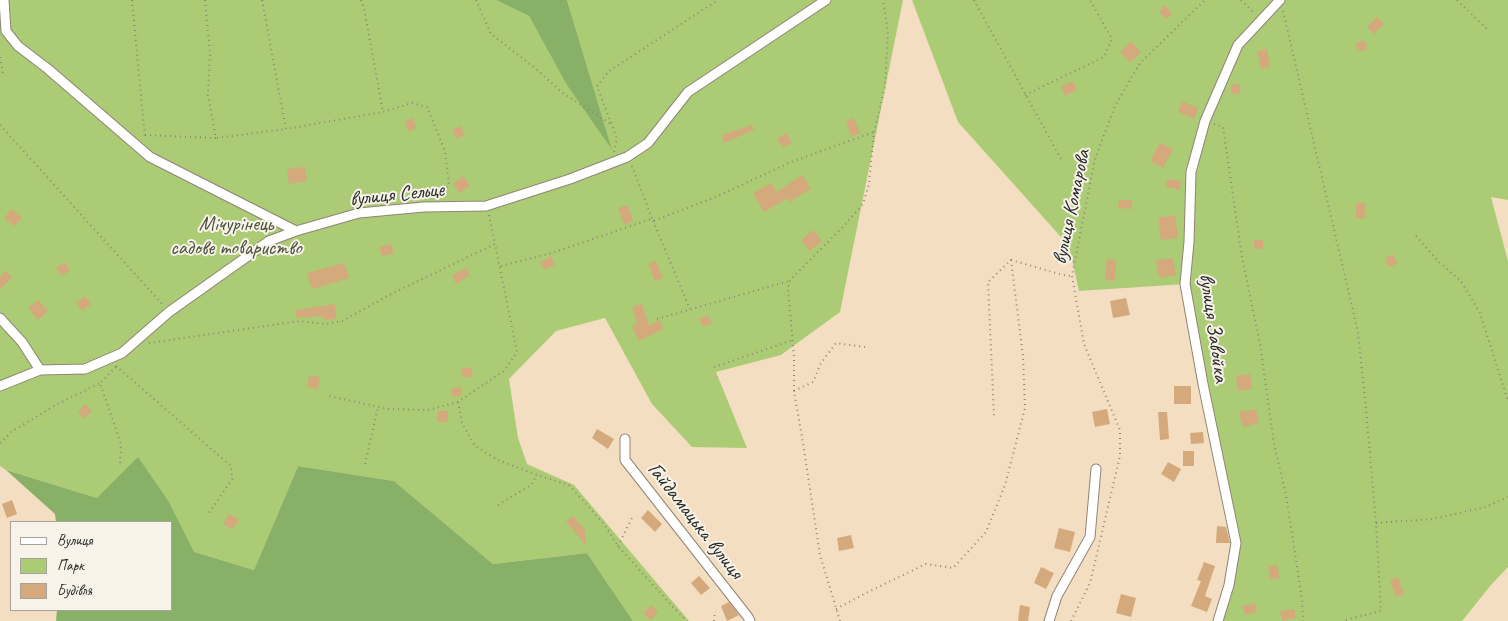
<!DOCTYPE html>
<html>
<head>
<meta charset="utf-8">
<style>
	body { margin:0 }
	#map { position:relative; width:1508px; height:621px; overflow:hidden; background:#f4dec1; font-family:Caveat,sans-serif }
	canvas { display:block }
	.legend { position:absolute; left:10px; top:521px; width:162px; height:90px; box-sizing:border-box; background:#f7f3e8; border:1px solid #a5a39c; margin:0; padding:6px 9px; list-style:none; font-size:15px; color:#2b2b2b }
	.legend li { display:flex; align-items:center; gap:10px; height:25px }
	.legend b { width:25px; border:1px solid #a5a39c }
</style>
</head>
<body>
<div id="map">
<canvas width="1508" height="621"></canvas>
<ul class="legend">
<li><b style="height:6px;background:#fff"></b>Вулиця</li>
<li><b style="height:14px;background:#abcc75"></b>Парк</li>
<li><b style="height:14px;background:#d4a97c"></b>Будівля</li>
</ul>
</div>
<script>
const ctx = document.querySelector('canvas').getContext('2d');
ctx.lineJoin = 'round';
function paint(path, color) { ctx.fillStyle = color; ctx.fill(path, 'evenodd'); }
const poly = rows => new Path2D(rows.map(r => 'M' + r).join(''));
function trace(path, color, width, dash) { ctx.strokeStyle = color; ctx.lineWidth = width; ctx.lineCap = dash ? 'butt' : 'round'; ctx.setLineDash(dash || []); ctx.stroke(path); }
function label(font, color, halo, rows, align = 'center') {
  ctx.font = font + ' Caveat,sans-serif'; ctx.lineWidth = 4; ctx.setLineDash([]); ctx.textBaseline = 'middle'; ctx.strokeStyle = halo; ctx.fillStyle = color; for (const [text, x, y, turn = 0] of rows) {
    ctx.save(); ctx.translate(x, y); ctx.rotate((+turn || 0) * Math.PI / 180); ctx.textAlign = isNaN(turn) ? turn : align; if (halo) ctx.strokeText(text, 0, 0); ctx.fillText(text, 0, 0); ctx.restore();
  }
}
const green = poly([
	[0,0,496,0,529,16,568,85,611,148,567,0,903,0,840,312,781,355,716,372,747,448,692,447,652,404,605,318,556,331,509,379,518,438,527,464,574,485,689,621,633,621,587,553,493,564,394,481,298,466,254,570,193,552,169,502,97,498,6,470,0,466],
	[912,0,1508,0,1508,200,1491,197,1508,261,1508,567,1491,585,1462,621,1218,621,1236,543,1185,284,1079,291,1069,246,958,122]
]);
const forest = poly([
	[496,0,567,0,612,150,567,85,529,16],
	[138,457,169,502,194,552,254,570,298,466,394,481,493,564,587,553,633,621,56,621,57,610,171,610,171,522,56,522,55,514,6,470,97,498]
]);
const building = poly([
	[1165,5,1172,14,1166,19,1159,11],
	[1377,17,1384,24,1374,34,1367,27],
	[1131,41,1141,52,1130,62,1120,52],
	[1365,41,1367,50,1357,51,1356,42],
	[1267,49,1270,67,1261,69,1257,51],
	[1073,81,1077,90,1065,96,1061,86],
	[1239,84,1241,93,1232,94,1230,85],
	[1182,101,1198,108,1194,119,1178,112],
	[413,118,416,129,408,131,405,121],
	[854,118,860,133,851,137,846,121],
	[752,125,754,130,724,143,722,135],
	[461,126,465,135,456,138,452,130],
	[786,133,792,142,783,148,777,139],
	[1160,143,1173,149,1163,168,1150,161],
	[305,167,307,181,289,184,287,169],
	[802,175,811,188,790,202,788,198,764,212,753,193,771,183,777,192],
	[463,176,470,186,460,193,453,184],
	[1167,179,1181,181,1180,190,1166,187],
	[1119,200,1132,200,1132,209,1118,208],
	[1356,203,1365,203,1366,218,1356,218],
	[628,205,633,221,624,224,618,208],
	[12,209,22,218,14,226,4,218],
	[1175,215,1178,238,1161,240,1158,218],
	[216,219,222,228,214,233,208,224],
	[813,230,822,241,810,251,801,240],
	[1254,240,1263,240,1263,249,1254,249],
	[391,244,394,253,382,256,379,247],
	[1393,254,1397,264,1389,267,1385,258],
	[551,256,555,265,544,270,540,262],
	[1173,258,1176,275,1159,278,1156,260],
	[1107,259,1116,260,1115,281,1105,280],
	[656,261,663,278,655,281,648,264],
	[64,262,70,270,62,276,56,268],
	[344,263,349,278,312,289,307,273],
	[466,268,470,275,456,284,452,275],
	[5,271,12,277,0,289,0,277],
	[85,296,91,304,82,311,76,302],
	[1126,298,1130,315,1113,318,1110,301],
	[38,300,48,311,38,320,28,308],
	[335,304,336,319,324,320,324,316,297,318,295,310],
	[642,304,649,325,660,320,663,329,639,341,632,326,637,324,632,307],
	[708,315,712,323,703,327,699,319],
	[471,367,473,376,463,378,461,369],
	[1250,374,1252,389,1238,391,1236,376],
	[309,376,320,377,318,389,307,387],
	[1174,386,1191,386,1191,404,1174,404],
	[461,387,462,396,452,397,451,388],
	[85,404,92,411,84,419,78,412],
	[1107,409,1110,424,1095,427,1092,412],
	[1256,409,1259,423,1243,427,1239,412],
	[438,411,448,411,448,422,437,422],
	[1158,412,1167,412,1169,439,1160,440],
	[597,429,614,439,608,449,592,438],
	[1203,432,1204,443,1191,444,1190,433],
	[1183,451,1194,451,1194,466,1183,466],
	[1168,462,1181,469,1174,482,1161,474],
	[12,500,17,514,7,518,2,504],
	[648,510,662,524,655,532,641,518],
	[229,514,239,519,233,529,223,524],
	[573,516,585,530,586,546,566,521],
	[1217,526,1226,527,1230,543,1216,543],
	[1059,528,1075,532,1070,552,1054,548],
	[851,535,854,548,839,551,837,538],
	[1204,562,1215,566,1205,596,1212,599,1207,612,1191,606,1201,581,1197,580],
	[1277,565,1280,578,1270,579,1268,567],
	[1041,567,1054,573,1046,589,1034,583],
	[699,576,710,588,701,595,691,583],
	[1398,577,1404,594,1396,597,1390,580],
	[1121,594,1136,598,1131,617,1116,613],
	[729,602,739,615,727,621,721,606],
	[1255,603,1257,612,1245,615,1242,606],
	[651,605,658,612,651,620,643,613],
	[1020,605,1030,607,1028,621,1018,621],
	[1294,609,1296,618,1282,621,1280,611]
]);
const path = poly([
	[132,0,145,139],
	[205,0,210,54,208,95,216,138,286,129],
	[262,0,286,129,383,112,412,103,427,107,445,151,449,185,435,197],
	[361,0,364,8,383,112],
	[476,0,491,34,535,68,564,94,611,124],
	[974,0,1062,161],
	[1241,0,1254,13],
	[1457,0,1487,29],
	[1283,11,1358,332,1366,409,1376,523,1381,611,1342,621],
	[0,57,3,73,0,75],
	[1025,95,1104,57,1112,39,1090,0],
	[1214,124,1223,127,1242,257,1260,344,1274,444,1286,495,1302,599,1303,621],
	[0,125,162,304],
	[145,135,216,138],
	[614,152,617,139,597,86,609,71,718,0],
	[632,166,653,221,718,196,791,162,874,132],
	[489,215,495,244],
	[653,221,690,309],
	[1416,236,1439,262,1461,281,1480,313,1508,401],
	[1011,260,1063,275,1072,276],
	[501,266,552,253,651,219],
	[657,319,789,281],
	[149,343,300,321,325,324,342,321,393,293,495,244,517,352,505,370,458,402,428,410,389,409,329,396],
	[116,366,231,466,232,479,209,513],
	[116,367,100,383,121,444,120,465],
	[714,367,793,340],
	[794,391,813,382,821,363,836,343,865,347],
	[458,402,462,423,475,446,498,460,537,475,569,485,604,524,618,546,673,607,687,621],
	[0,443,11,432,54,406,100,383],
	[365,464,378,407],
	[498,505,531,485,537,475],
	[1376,523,1433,519,1485,507,1508,497],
	[618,546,632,518],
	[836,609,868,592,926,564,953,568,986,532,1005,485,1025,408,1023,356,1011,260,988,282,994,416],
	[714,621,715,611],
	[840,621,820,555,803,443,794,391,794,357,788,289,790,280,843,227,863,204,869,184,874,132,885,87,888,32,883,0],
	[1071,621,1090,583,1120,456,1120,430,1084,344,1072,276,1095,159,1115,106,1140,63,1205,0]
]);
const minor = poly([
	[4,0,6,31,18,46,48,69,150,157,296,231,359,213,424,207,486,206,570,179,627,157,648,143,688,92,826,0],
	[0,318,22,342,40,370],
	[0,386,40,370,85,369,122,353,169,312,269,241,296,231],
	[625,439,625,460,748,617,750,621],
	[1049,621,1057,596,1090,537,1096,469],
	[1218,621,1229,585,1236,543,1203,384,1185,284,1189,242,1191,172,1205,121,1238,45,1280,0]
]);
const streetNames = [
	["вулиця Сельце",397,195,-6],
	["вулиця Комарова",1072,207,-78],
	["вулиця Завойка",1213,328,82],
	["Гайдамацька вулиця",695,521,52]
];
const parkNames = [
	["Мічурінець",236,224],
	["садове товариство",236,248]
];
paint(green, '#abcc75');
paint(forest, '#88b066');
paint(building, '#d4a97c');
trace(minor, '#908476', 11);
trace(path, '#908476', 2, [1, 4]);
trace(minor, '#fff', 9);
label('21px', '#2b2b2b', '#f7f3e8', streetNames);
label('21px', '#4b533e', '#f7f3e8', parkNames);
</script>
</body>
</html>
